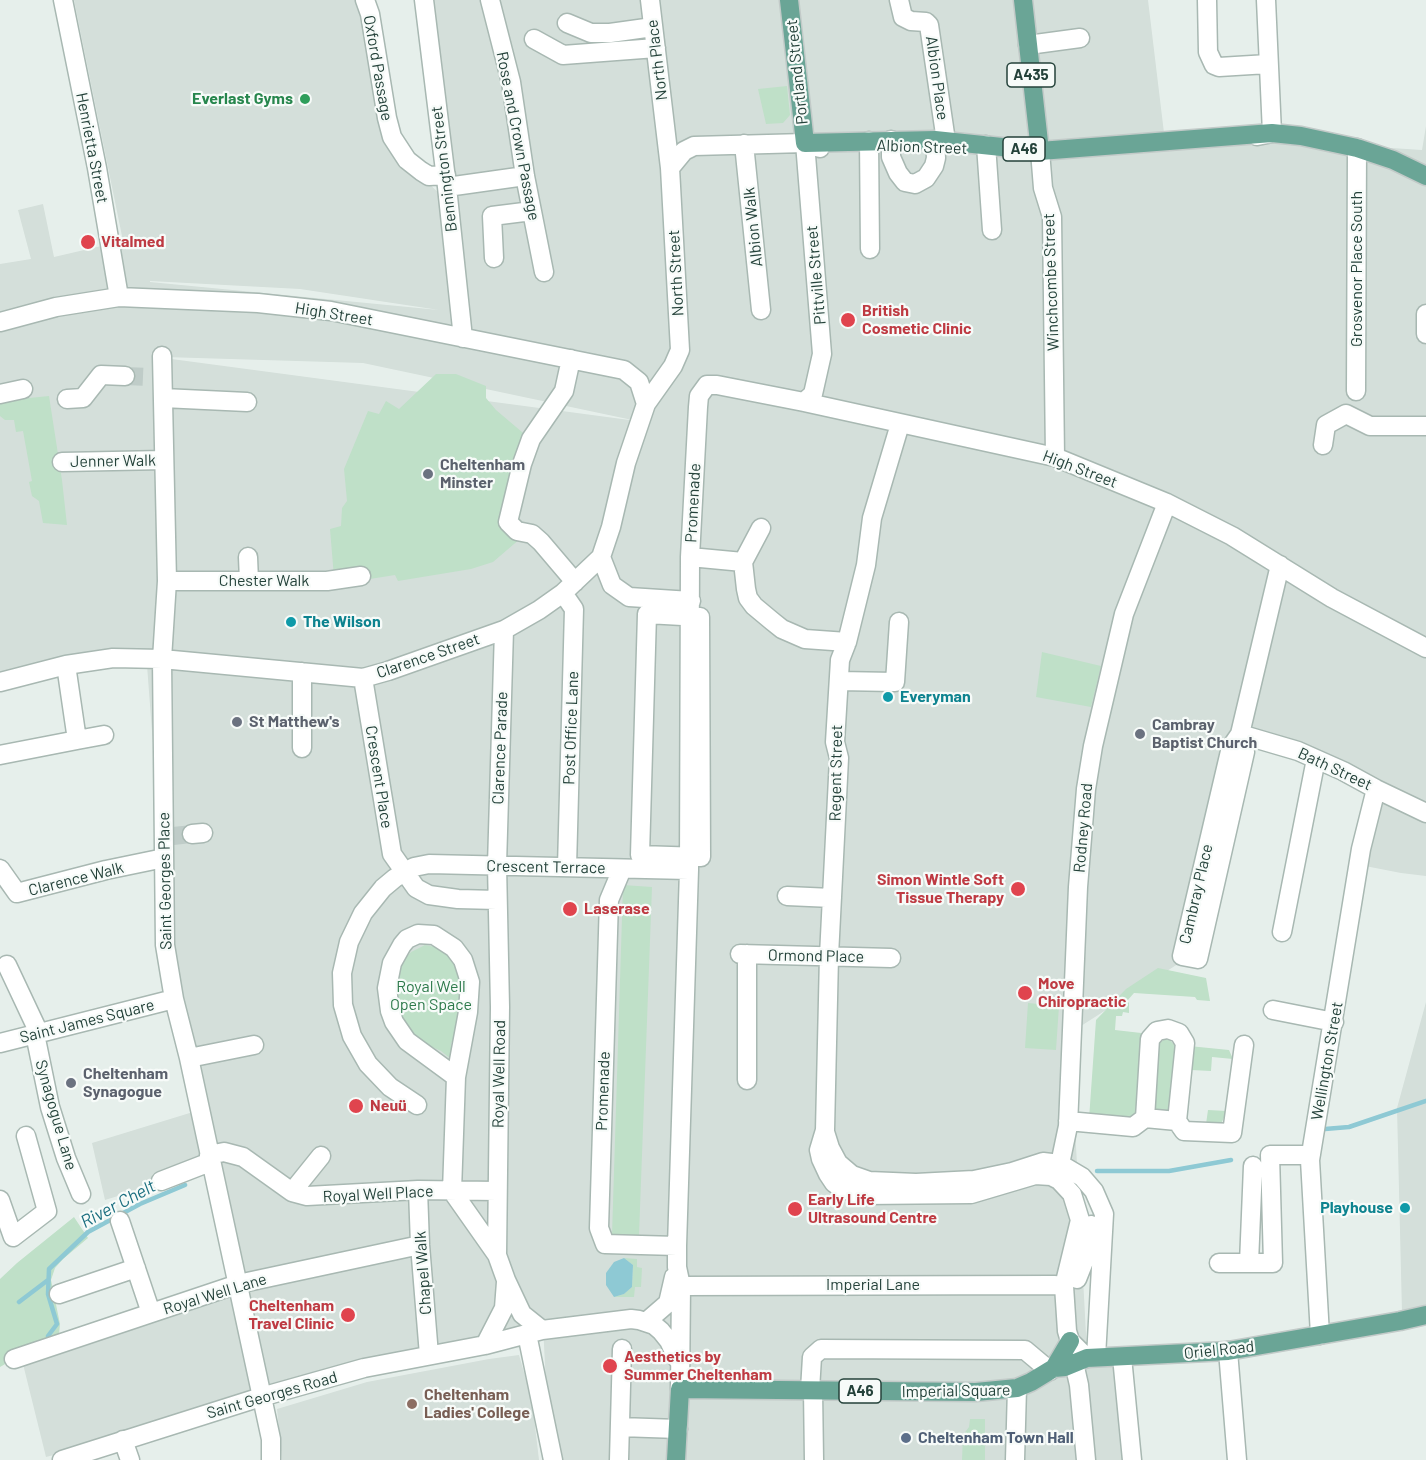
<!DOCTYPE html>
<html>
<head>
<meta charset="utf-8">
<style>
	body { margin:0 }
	canvas { display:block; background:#e6efeb }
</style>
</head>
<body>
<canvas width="1426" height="1460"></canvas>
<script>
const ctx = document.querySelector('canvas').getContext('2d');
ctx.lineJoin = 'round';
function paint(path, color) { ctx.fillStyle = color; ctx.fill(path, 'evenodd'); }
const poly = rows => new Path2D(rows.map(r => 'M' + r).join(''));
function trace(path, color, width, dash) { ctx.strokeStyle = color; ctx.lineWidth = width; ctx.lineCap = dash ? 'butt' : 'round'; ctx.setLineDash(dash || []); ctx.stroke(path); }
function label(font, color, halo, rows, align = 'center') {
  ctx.font = font + ' Barlow,sans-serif'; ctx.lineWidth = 4.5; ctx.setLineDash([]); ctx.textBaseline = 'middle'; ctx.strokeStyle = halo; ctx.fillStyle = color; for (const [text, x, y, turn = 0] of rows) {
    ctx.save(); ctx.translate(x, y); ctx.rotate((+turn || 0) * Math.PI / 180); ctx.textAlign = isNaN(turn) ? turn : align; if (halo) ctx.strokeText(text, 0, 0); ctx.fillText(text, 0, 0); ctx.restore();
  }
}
const built = poly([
	[74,0,360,0,385,124,422,177,446,200,425,0,1148,0,1164,133,1422,150,1426,126,1426,876,1401,873,1360,865,1369,778,1247,725,1181,962,1070,1033,1087,1353,1130,1360,1130,1460,550,1460,543,1326,46,1457,22,1360,230,1293,205,1169,105,1200,92,1143,193,1112,167,930,146,652,0,677,0,264,31,259,18,210,43,204,54,257,123,241],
	[150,281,300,289,439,310,150,282],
	[164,357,363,363,637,421,164,358],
	[1426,1002,1426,1312,1402,1313,1397,1108],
	[519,1355,532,1400,539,1460,282,1460,277,1409,367,1382,489,1359]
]);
const green = poly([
	[787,86,790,115,783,123,766,124,758,89],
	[436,374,456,374,486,386,486,398,496,410,529,438,504,525,521,538,493,562,471,569,398,581,395,575,370,579,361,576,334,577,330,529,341,526,342,508,347,501,344,469,368,411,379,414,386,401,399,409],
	[49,396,62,480,67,525,43,523,39,501,32,496,29,482,32,481,23,431,16,432,14,420,5,420,0,416,0,401],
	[1042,652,1101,666,1091,707,1036,697],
	[623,885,652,887,639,1235,612,1235],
	[425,945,441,948,458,962,464,998,456,1037,451,1043,451,1059,441,1051,423,1043,416,1037,409,1029,399,1009,396,989,403,961,411,952],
	[1158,968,1206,978,1210,1001,1197,1000,1195,997,1134,993,1127,1001,1129,1003,1129,1013,1123,1012,1122,1016,1116,1016,1115,1030,1150,1034,1137,1120,1089,1119,1096,1020,1126,989],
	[1028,1003,1059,1006,1056,1050,1025,1048],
	[1163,1040,1170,1040,1177,1048,1170,1111,1167,1113,1156,1112,1154,1106,1158,1045],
	[1189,1046,1229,1050,1233,1059,1212,1057,1211,1071,1191,1070,1186,1122,1206,1124,1208,1110,1227,1111,1221,1124,1185,1124],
	[74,1217,88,1238,63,1259,55,1268,51,1280,60,1324,58,1344,14,1359,0,1367,0,1279,17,1263],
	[624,1258,637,1259,637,1267,642,1268,641,1287,635,1287,634,1297,614,1297,624,1294,632,1287,633,1265],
	[970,1419,985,1419,985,1460,962,1460,963,1435,969,1427]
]);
const water = poly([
	[624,1258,633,1265,632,1287,624,1294,614,1297,606,1285,606,1273,614,1262]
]);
const stream = poly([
	[1325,1129,1349,1127,1426,1101],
	[1097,1171,1169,1171,1231,1160],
	[19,1302,48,1280],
	[48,1336,57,1324,48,1294,49,1269,88,1232,140,1204,185,1185]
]);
const minorTunnel = poly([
	[125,376,148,377],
	[173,836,192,834]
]);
const minor = poly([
	[63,0,97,168,119,297],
	[365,0,370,14,387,118,392,137,407,160,421,171,429,176,446,175],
	[424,0,447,187,463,338],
	[490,0,511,82,525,176,544,272],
	[899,0,903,17,911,21,926,22,929,25,946,141],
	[1207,0,1208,52,1214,65,1219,67,1268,64],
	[567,23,591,33,610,33,653,27],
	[534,39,563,55,656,48],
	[1028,45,1080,38],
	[1257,136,1272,133,1266,0],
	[891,140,891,157,898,173,905,182,915,184,926,178,934,166,936,158,935,140],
	[869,141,870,249],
	[744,144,761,310],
	[986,145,992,230],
	[1040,151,1043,188,1052,217,1055,457],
	[670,168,684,151,694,146,805,143,820,148],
	[447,187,525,176],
	[494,258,492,216,532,211],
	[1426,314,1426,334],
	[0,322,56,307,119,297,258,303,331,311,624,370,639,382,646,404],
	[162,356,167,581,162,659,165,945,174,999,189,1058,271,1439,271,1460],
	[571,359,564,391,531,439,522,464,508,522,517,531,532,534,541,542,575,582],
	[1356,391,1357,148],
	[0,394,23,389],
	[163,398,247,402],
	[67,399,83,398,101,375,125,376],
	[804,402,813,394,822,354,805,143],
	[900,424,872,518,866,565,847,642,840,660,835,742,839,758,829,956,825,1130,819,1150,821,1159,828,1174,834,1183,843,1189,863,1195,971,1194,1035,1175,1051,1176,1059,1180,1072,1194,1080,1220,1064,1286,1067,1331,1070,1341,1087,1358],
	[1323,445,1326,425,1346,414,1370,426,1426,426],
	[62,462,164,460],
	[248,557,249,581],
	[601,557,612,585,629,597,691,601],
	[690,557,743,562,746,589,748,598,754,606,772,621,782,629,805,639,847,642],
	[743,562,761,528],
	[1280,565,1240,734,1298,751,1343,771,1376,789,1426,813],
	[167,581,327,581,361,576],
	[563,593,574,609,567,867],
	[647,614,700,617,701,857,640,855,647,614],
	[504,630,497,865,500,1007,497,1255,506,1280,522,1314,542,1330],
	[302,672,302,748],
	[363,678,392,854,416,888,429,895,458,899,497,900],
	[839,681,895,682,899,622],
	[0,682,66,665,113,658,162,659,363,678,388,671,504,630,539,610,563,593,601,557,611,527,626,463,646,404,673,366,680,350,670,168,650,0],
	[1240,734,1245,752,1198,959,1182,956,1231,747,1240,734],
	[77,740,104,735],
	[0,755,77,740,66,665],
	[192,834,203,833],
	[0,869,17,893,106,870,164,858],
	[622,869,609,900,599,1228,605,1244,677,1246],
	[787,896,832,898],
	[1282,932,1316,759],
	[740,954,891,958],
	[747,954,747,1080],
	[7,965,39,1033],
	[1273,1010,1334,1022],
	[35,1034,50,1107,66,1158,81,1194],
	[0,1043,174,999],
	[189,1058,254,1045],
	[417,1105,390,1087,368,1064,352,1036,343,1005,342,973,349,942,363,913,383,888,395,878,414,867,429,864,689,870],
	[1145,1118,1150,1039,1157,1031,1168,1029,1179,1033,1185,1043,1177,1121],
	[1068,1121,1133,1127,1145,1118,1177,1121,1184,1131,1232,1133,1244,1045],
	[825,1132,830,1148,838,1163,852,1175,869,1181,916,1183,974,1180,1012,1172,1043,1162,1060,1164,1082,1177,1094,1191,1104,1214,1096,1357],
	[209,1155,224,1152,243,1157,292,1192,307,1196,418,1190,497,1191],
	[1059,1180,1060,1164,1068,1126,1078,887,1086,789,1093,746,1124,614,1167,503],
	[161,1181,210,1162],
	[418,1190,420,1245,429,1355],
	[452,1191,456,1077,468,1012,470,982,463,960,454,948,434,935,418,934,407,939,402,945,392,963,387,988,390,1011,394,1022,407,1041,456,1077],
	[452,1191,497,1255],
	[292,1192,321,1156],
	[0,1200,13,1237,47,1211,26,1136],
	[120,1221,151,1313],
	[1219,1263,1273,1263,1270,1155,1311,1155],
	[1249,1263,1253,1166],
	[1077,1279,1087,1254,1091,1225],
	[681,1286,1054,1285,1064,1286],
	[59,1294,136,1268],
	[646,1322,668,1303,674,1277],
	[527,1334,553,1460],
	[1320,1335,1310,1160,1361,849,1376,789],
	[485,1345,504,1308,506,1282],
	[1228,1351,1237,1460],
	[1122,1357,1132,1460],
	[14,1359,238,1284,420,1245],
	[1074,1363,1079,1385,1086,1460],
	[680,1389,681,1286,677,1267,677,1246,689,870,690,557,698,407,699,396,707,385,717,385,804,402,1055,457,1167,503,1232,536,1332,598,1426,648],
	[810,1390,812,1357,821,1349,1025,1350,1050,1371],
	[813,1390,814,1460],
	[620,1427,678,1429],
	[123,1440,130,1460],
	[62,1460,261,1397,364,1368,485,1345,542,1330,631,1319,639,1320,654,1325,661,1331,669,1341,678,1360],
	[619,1460,622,1349],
	[1015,1460,1017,1388]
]);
const major = poly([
	[789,0,805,143,935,140,1040,151,1272,133,1301,136,1357,148,1393,160,1426,176],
	[1023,0,1040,151],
	[1054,1368,1070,1341],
	[676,1460,680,1389,976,1392,1017,1388,1031,1382,1054,1368,1065,1367,1087,1358,1228,1351,1400,1321,1426,1315]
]);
const markers = [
	[305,99,6,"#2e9e5b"],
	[88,242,8,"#e0444e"],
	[848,320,8,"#e0444e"],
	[428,474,6,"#6b7280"],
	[291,622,6,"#0f9aa8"],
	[888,697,6,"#0f9aa8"],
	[237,722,6,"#6b7280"],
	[1140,734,6,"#6b7280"],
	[1018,889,8,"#e0444e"],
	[570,909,8,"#e0444e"],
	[1025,993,8,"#e0444e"],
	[71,1083,6,"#6b7280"],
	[356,1106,8,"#e0444e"],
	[1405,1208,6,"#0f9aa8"],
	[795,1209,8,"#e0444e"],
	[348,1315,8,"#e0444e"],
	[610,1366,8,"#e0444e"],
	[412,1404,6,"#8d6e63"],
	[906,1438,6,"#5c6f8a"]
];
const shields = [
	[1031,75,48],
	[1024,149,42],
	[860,1391,42]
];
const shieldNames = [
	["A435",1031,75],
	["A46",1024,149],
	["A46",860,1391]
];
const streetNames = [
	["North Place",657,60,-97],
	["Oxford Passage",378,68,80],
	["Portland Street",797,72,-96],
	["Albion Place",937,78,82],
	["Rose and Crown Passage",518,136,79],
	["Albion Street",922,147,2],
	["Henrietta Street",92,148,79],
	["Bennington Street",444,169,-97],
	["Albion Walk",753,227,-96],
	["Grosvenor Place South",1357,269,-90],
	["North Street",676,273,-93],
	["Pittville Street",816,275,-95],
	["Winchcombe Street",1051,282,-92],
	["High Street",334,314,9],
	["Jenner Walk",113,461,-1],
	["High Street",1080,469,21],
	["Promenade",693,503,-87],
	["Chester Walk",264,581],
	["Clarence Street",428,656,-19],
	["Post Office Lane",571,728,-88],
	["Clarence Parade",500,748,-88],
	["Bath Street",1335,769,25],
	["Regent Street",836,773,-89],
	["Crescent Place",379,777,81],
	["Rodney Road",1083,828,-85],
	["Crescent Terrace",546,867,1],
	["Clarence Walk",76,879,-14],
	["Saint Georges Place",165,881,-91],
	["Cambray Place",1196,894,-77],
	["Ormond Place",816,956,1],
	["Saint James Square",87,1021,-14],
	["Wellington Street",1327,1061,-80],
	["Royal Well Road",499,1074,-89],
	["Promenade",603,1091,-88],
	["Synagogue Lane",56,1115,74],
	["Royal Well Place",378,1194,-3],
	["Chapel Walk",423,1273,-94],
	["Imperial Lane",873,1285],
	["Royal Well Lane",215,1294,-17],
	["Oriel Road",1219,1350,-6],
	["Imperial Square",956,1391,-1],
	["Saint Georges Road",272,1395,-16]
];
const leisureNames = [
	["Everlast Gyms",293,99]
];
const healthNames = [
	["Vitalmed",101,242],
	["British",862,311],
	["Cosmetic Clinic",862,329],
	["Simon Wintle Soft",1004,880,"right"],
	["Tissue Therapy",1004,898,"right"],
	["Laserase",584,909],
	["Move",1038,984],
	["Chiropractic",1038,1002],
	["Neuü",370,1106],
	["Early Life",808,1200],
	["Ultrasound Centre",808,1218],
	["Cheltenham",334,1306,"right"],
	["Travel Clinic",334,1324,"right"],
	["Aesthetics by",624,1357],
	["Summer Cheltenham",624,1375]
];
const worshipNames = [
	["Cheltenham",440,465],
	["Minster",440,483],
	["St Matthew's",249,722],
	["Cambray",1152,725],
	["Baptist Church",1152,743],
	["Cheltenham",83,1074],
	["Synagogue",83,1092]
];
const cultureNames = [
	["The Wilson",303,622],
	["Everyman",900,697],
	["Playhouse",1393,1208,"right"]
];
const parkNames = [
	["Royal Well",431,987],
	["Open Space",431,1005]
];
const educationNames = [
	["Cheltenham",424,1395],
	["Ladies' College",424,1413]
];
const serviceNames = [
	["Cheltenham Town Hall",918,1438]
];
const waterNames = [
	["River Chelt",118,1204,-28]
];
paint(built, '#d4dfda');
paint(green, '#bfe0c8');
paint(water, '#8ec9d4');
trace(stream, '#8ec9d4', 4.5);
trace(minorTunnel, '#bfccc8', 18, [18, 9]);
trace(minor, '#a8b8b2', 21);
trace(major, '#c2cac8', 21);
trace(minor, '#fff', 18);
trace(major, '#6aa596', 18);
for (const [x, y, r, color] of markers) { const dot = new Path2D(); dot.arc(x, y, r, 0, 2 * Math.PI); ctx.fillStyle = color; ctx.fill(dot); trace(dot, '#f7fbf9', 2); }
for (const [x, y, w] of shields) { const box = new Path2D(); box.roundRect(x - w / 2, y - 12, w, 24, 4.5); ctx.fillStyle = '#f7fbf9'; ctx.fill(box); trace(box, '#24423a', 1.5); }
label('bold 15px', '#24423a', null, shieldNames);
label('16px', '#24423a', '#f7fbf9', streetNames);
label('bold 16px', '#27864d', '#f7fbf9', leisureNames, 'right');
label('bold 16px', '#be3a42', '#f7fbf9', healthNames, 'left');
label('bold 16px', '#5b616d', '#f7fbf9', worshipNames, 'left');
label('bold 16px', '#0d838f', '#f7fbf9', cultureNames, 'left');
label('16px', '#2d7a4b', '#f7fbf9', parkNames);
label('bold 16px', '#785e54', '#f7fbf9', educationNames, 'left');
label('bold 16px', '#4e5e75', '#f7fbf9', serviceNames, 'left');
label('italic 18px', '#1c6f80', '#f7fbf9', waterNames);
</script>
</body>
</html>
